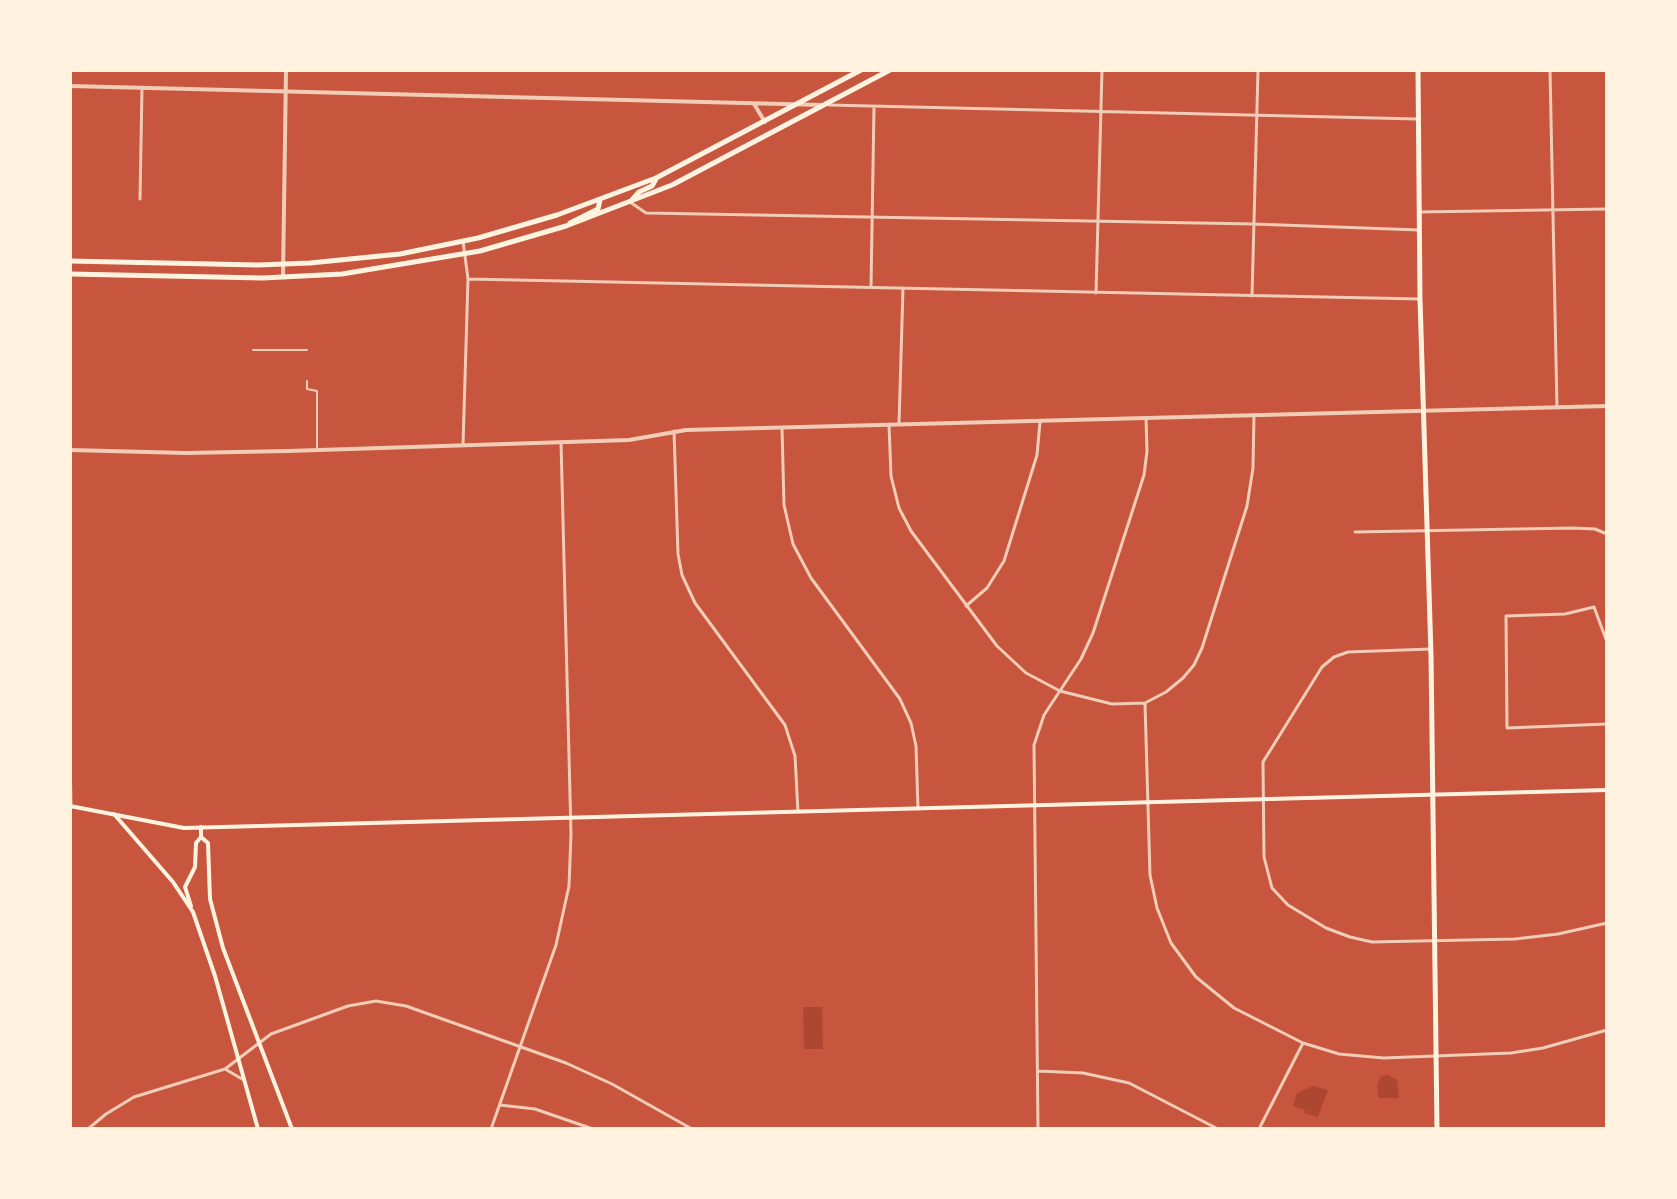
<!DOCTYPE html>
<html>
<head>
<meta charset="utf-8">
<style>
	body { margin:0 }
	#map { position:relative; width:1677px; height:1199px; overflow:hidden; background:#c8553d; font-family:Rubik,sans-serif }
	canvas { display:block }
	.frame { position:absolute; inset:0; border:72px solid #fff3e0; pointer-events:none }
</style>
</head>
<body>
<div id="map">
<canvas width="1677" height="1199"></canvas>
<div class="frame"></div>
</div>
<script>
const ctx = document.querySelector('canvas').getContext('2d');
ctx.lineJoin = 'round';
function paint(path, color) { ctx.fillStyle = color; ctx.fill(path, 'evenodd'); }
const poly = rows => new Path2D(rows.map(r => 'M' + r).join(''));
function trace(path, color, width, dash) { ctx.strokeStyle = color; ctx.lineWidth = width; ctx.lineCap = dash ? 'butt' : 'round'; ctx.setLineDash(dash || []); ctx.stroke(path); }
const green = poly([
	[803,1007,822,1007,823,1049,804,1049],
	[1388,1075,1397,1080,1399,1098,1379,1098,1377,1086,1381,1076],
	[1313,1086,1328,1090,1318,1117,1304,1113,1305,1110,1293,1106,1297,1093]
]);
const service = poly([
	[253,350,307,350],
	[307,381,307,389,317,391,317,448]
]);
const minor = poly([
	[1550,70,1557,408],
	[829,105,1417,119],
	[140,199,142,88],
	[630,202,646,213,1254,224,1419,230],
	[1419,212,1607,209],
	[463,241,468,279,463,445],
	[468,279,1420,299],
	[871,287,874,107],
	[1096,293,1102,70],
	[1252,296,1258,70],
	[1254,415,1253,468,1247,506,1202,648,1194,665,1183,678,1166,692,1145,703,1150,875,1157,908,1171,943,1196,977,1234,1008,1303,1043,1339,1054,1384,1058,1511,1053,1543,1048,1607,1030],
	[899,424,903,288],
	[889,425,891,476,899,508,911,531,997,646,1026,673,1060,691,1112,704,1145,703],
	[782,428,784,505,793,544,811,578,900,699,911,723,916,746,918,809],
	[674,431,678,554,682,575,695,603,785,725,795,756,798,812],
	[1355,532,1573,528,1595,529,1607,534],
	[966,606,987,588,1004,561,1037,455,1040,422],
	[1607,642,1594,607,1565,614,1506,616,1507,728,1607,724],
	[1431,649,1348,652,1334,657,1322,667,1263,762,1264,857,1272,888,1288,905,1326,928,1350,937,1372,942,1515,939,1558,934,1607,923],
	[70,753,71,805],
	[225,1069,242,1079],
	[1038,1071,1083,1073,1129,1083,1218,1129],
	[500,1105,535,1109,593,1129],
	[88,1129,106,1114,134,1097,225,1069,271,1034,348,1006,376,1001,406,1006,566,1063,612,1084,692,1129],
	[491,1129,556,945,569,886,571,834,561,442],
	[1038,1129,1034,745,1044,715,1081,659,1093,633,1144,475,1147,451,1146,418],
	[1259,1129,1303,1043]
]);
const tertiary = poly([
	[70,86,823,105],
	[754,104,765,122],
	[283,277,286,70],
	[70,450,186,453,288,451,629,440,686,430,1607,406]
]);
const secondary = poly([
	[70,806,184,828,1607,790],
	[114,814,173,882,193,912,215,976,258,1129],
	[201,837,208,843,210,899,223,948,292,1129],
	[191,906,185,887,195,867,196,843,201,837,201,827]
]);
const primary = poly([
	[1418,70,1420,299,1431,655,1437,1129],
	[632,200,639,192,652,186,656,179],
	[570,223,598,209,600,200],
	[70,261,258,265,310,263,400,254,478,238,557,215,656,178,861,70],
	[70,274,263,278,342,274,480,251,566,226,672,185,890,70]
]);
paint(green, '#ae4732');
trace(service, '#f1ccb7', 2);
trace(minor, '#f1ccb7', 3);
trace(tertiary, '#f1ccb7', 4);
trace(secondary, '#fff3e0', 4);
trace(primary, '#fff3e0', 5);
</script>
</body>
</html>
